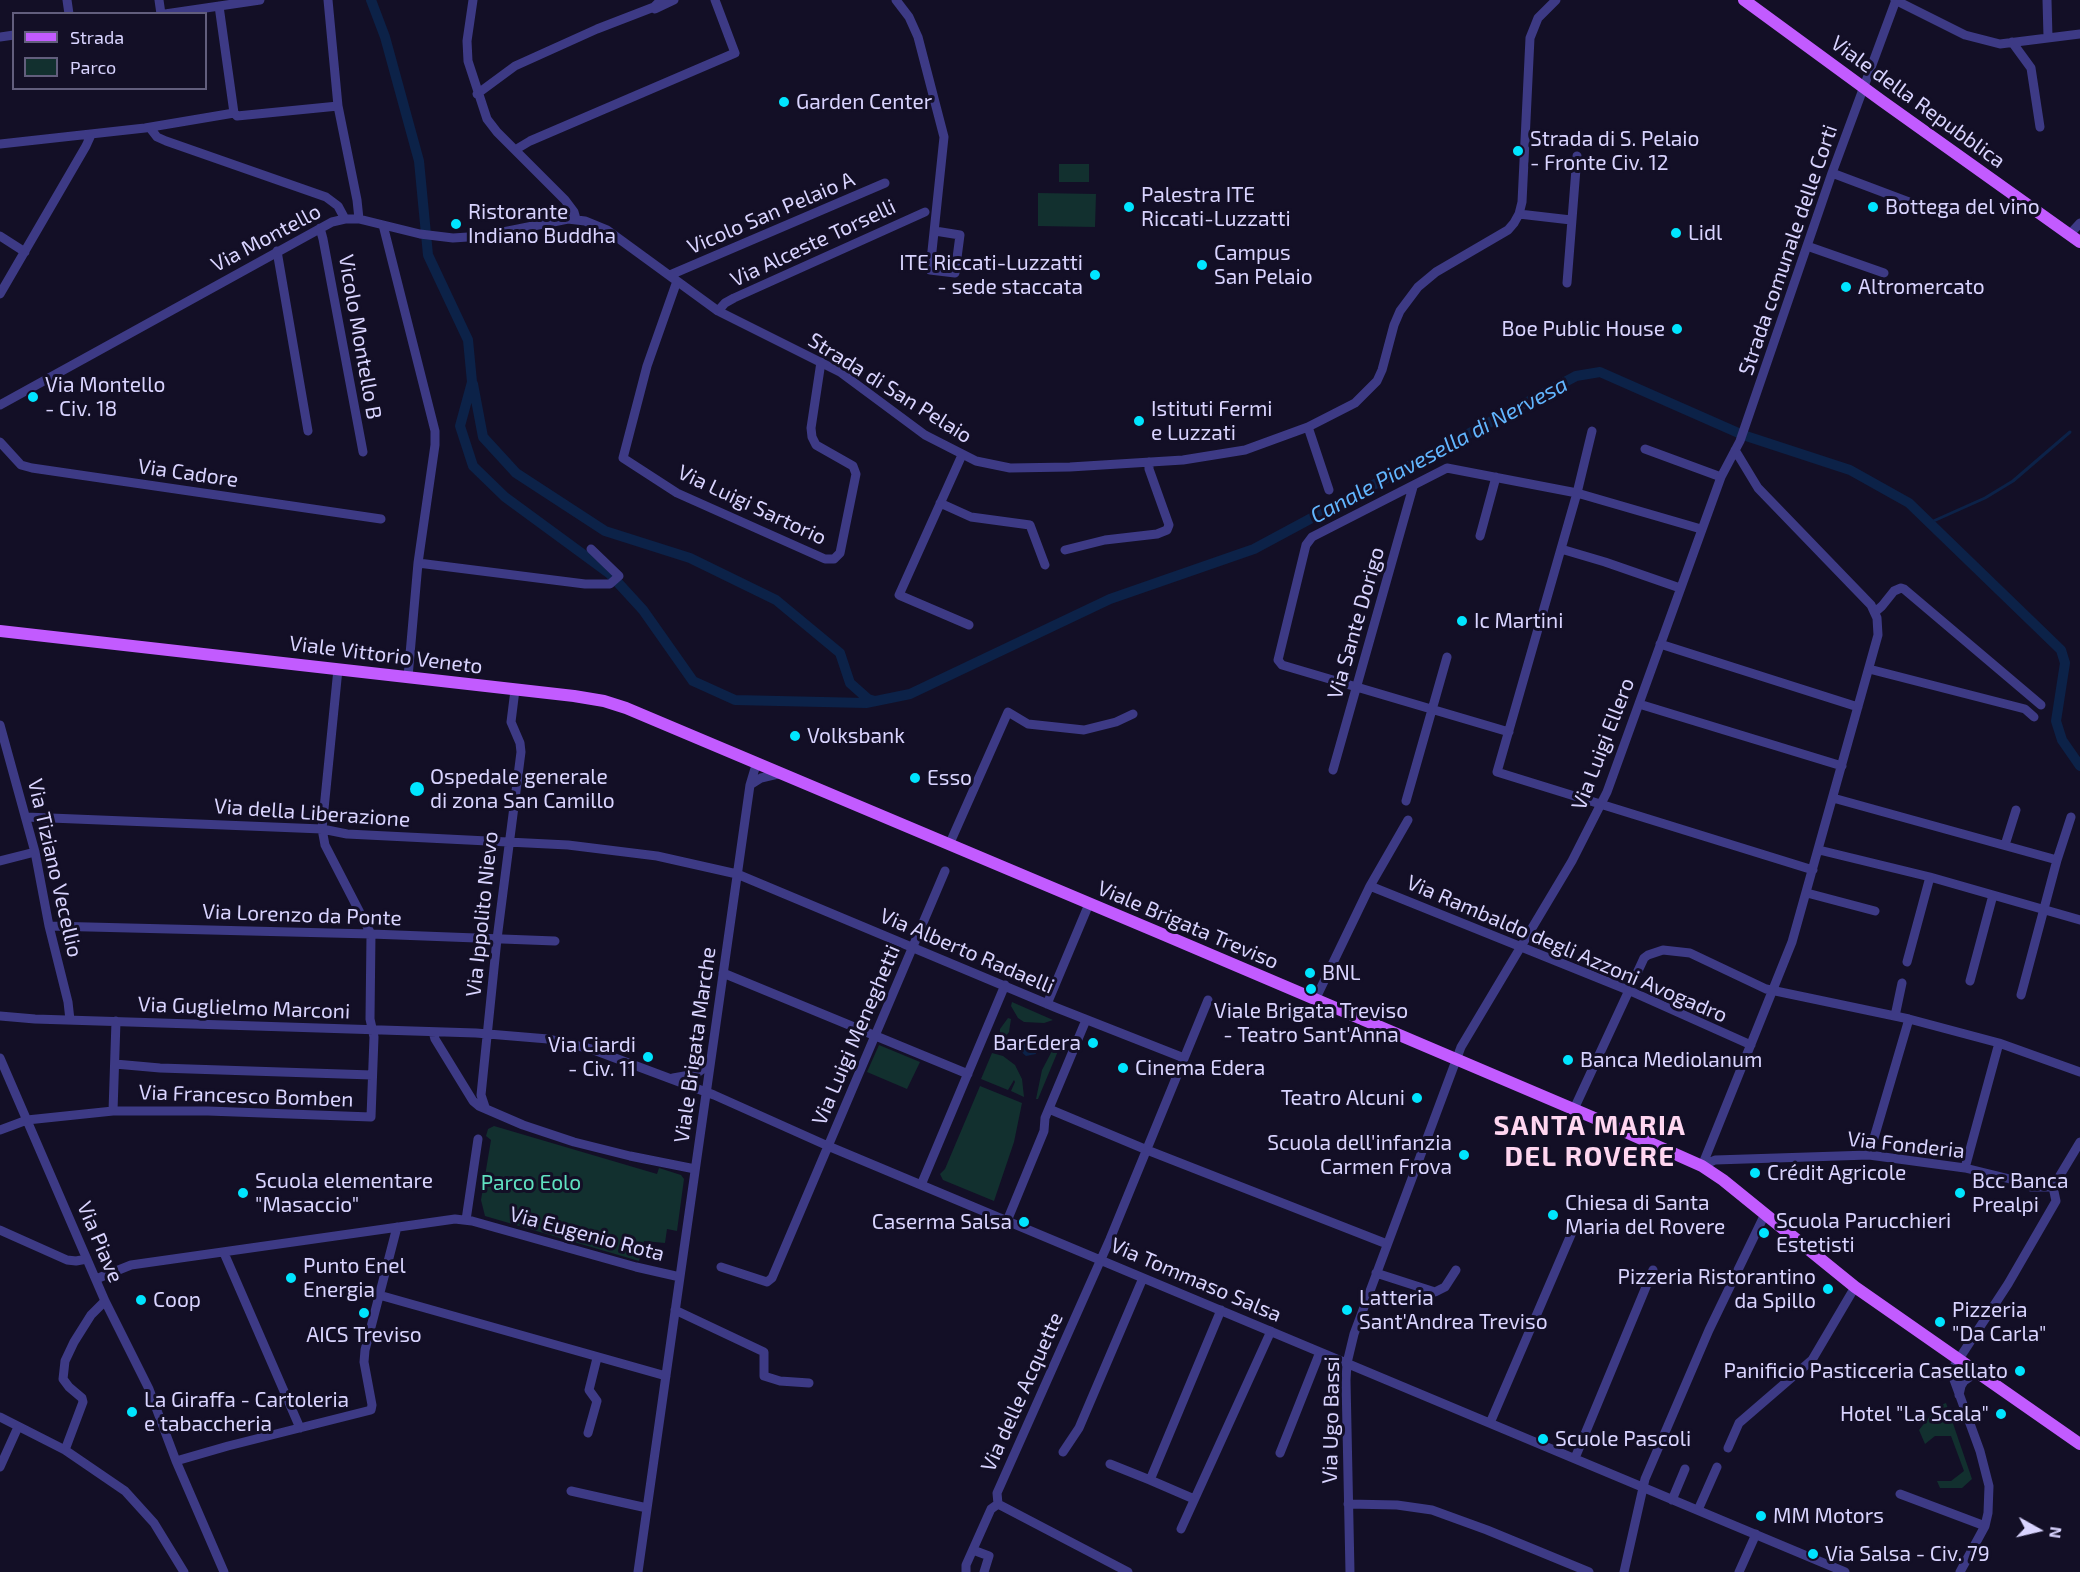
<!DOCTYPE html>
<html>
<head>
<meta charset="utf-8">
<style>
	body { margin:0 }
	#map { position:relative; width:2080px; height:1572px; overflow:hidden; background:#130f26; font-family:"Exo 2",sans-serif }
	canvas { display:block }
	.legend { position:absolute; left:12px; top:12px; width:195px; height:78px; box-sizing:border-box; background:#130f26; border:2px solid #625e7d; margin:0; padding:8px 10px; list-style:none; font-size:18px; color:#d9d4ff }
	.legend li { display:flex; align-items:center; gap:12px; height:30px }
	.legend b { width:30px; border:2px solid #625e7d }
	.north { position:absolute; left:2008px; top:1500px; width:60px; height:60px; -webkit-text-stroke:4px #130f26; paint-order:stroke; rotate:98deg; font-size:16px; font-weight:700; line-height:24px; text-align:center; color:#d9d4ff }
	.north::after { content:''; display:block; margin:auto; width:21px; height:27px; background:#d9d4ff; clip-path:polygon(50% 0,100% 100%,50% 72%,0 100%) }
</style>
</head>
<body>
<div id="map">
<canvas width="2080" height="1572"></canvas>
<ul class="legend">
<li><b style="height:8px;background:#c25bff"></b>Strada</li>
<li><b style="height:16px;background:#12302f"></b>Parco</li>
</ul>
<div class="north">N</div>
</div>
<script>
const ctx = document.querySelector('canvas').getContext('2d');
ctx.lineJoin = 'round';
function paint(path, color) { ctx.fillStyle = color; ctx.fill(path, 'evenodd'); }
const poly = rows => new Path2D(rows.map(r => 'M' + r).join(''));
function trace(path, color, width, dash) { ctx.strokeStyle = color; ctx.lineWidth = width; ctx.lineCap = dash ? 'butt' : 'round'; ctx.setLineDash(dash || []); ctx.stroke(path); }
function label(font, color, halo, rows, align = 'center') {
  ctx.font = font + ' "Exo 2",sans-serif'; ctx.lineWidth = 6; ctx.setLineDash([]); ctx.textBaseline = 'middle'; ctx.strokeStyle = halo; ctx.fillStyle = color; for (const [text, x, y, turn = 0] of rows) {
    ctx.save(); ctx.translate(x, y); ctx.rotate((+turn || 0) * Math.PI / 180); ctx.textAlign = isNaN(turn) ? turn : align; if (halo) ctx.strokeText(text, 0, 0); ctx.fillText(text, 0, 0); ctx.restore();
  }
}
const green = poly([
	[1059,164,1089,164,1089,182,1059,182],
	[1038,193,1096,194,1095,227,1038,226],
	[1012,1002,1053,1020,1044,1023,1024,1022,1018,1018,1011,1006],
	[1008,1018,1011,1019,1009,1032,1003,1040,999,1043,1000,1029],
	[1063,1039,1038,1099,1036,1099,1042,1070,1053,1049],
	[879,1045,920,1062,907,1089,867,1072],
	[992,1053,1003,1056,1015,1065,1022,1079,1024,1097,1011,1091,1015,1082,1014,1080,1008,1090,981,1079],
	[980,1086,1022,1103,1014,1142,994,1201,943,1180,940,1174,945,1169],
	[494,1126,657,1174,659,1168,681,1175,684,1179,677,1231,667,1229,665,1243,644,1241,639,1261,485,1216,481,1200,491,1140,486,1136,488,1129],
	[1946,1403,1972,1479,1962,1488,1940,1488,1937,1481,1951,1481,1964,1471,1951,1436,1935,1436,1925,1444,1919,1430,1938,1406]
]);
const water = poly([
	[1030,1038,1037,1044,1038,1048,1035,1050,1036,1054,1026,1056,1019,1050,1019,1046,1021,1044,1021,1041]
]);
const stream = poly([
	[1929,523,1985,498,2013,481,2070,432]
]);
const canal = poly([
	[371,0,385,37,419,161,428,255,468,340,472,382,460,426,473,466,505,497,610,574,643,610,693,681,735,700,866,703,910,694,1110,599,1254,549,1576,376,1600,372,1743,435,1850,470,1909,503,2061,650,2065,663,2056,721,2062,740,2080,766],
	[473,384,483,437,516,473,605,531,690,558,776,600,840,653,850,683,868,699,875,701]
]);
const minor = poly([
	[67,0,69,14],
	[159,0,161,14],
	[328,0,338,106,357,200,359,219],
	[473,0,467,41,468,61,487,119,497,132,565,200,574,212,576,219],
	[896,0,909,17,918,37,944,137,930,270,955,273,960,235,935,231],
	[1895,0,1965,35,2000,44,2080,34],
	[2047,0,2048,37],
	[219,6,234,113],
	[655,9,674,0],
	[165,14,260,0],
	[0,37,14,35],
	[2012,42,2031,68,2040,127],
	[477,94,515,66,597,29,654,7,661,0],
	[150,128,157,137,166,141,326,197,338,206,345,219],
	[0,144,145,128,234,113,237,116,338,106],
	[515,150,530,141,735,53,715,0],
	[1832,173,1909,202],
	[1519,214,1571,220],
	[383,225,435,431,435,445,418,563,408,677],
	[320,228,323,239,363,452],
	[2070,234,2080,223],
	[0,236,25,252],
	[1807,246,1884,273],
	[277,251,308,431],
	[670,275,885,183],
	[677,281,647,366,623,458,677,493,825,559,834,559,840,553,856,474,853,466,816,445,812,437,811,428,821,362],
	[1567,283,1577,156],
	[0,294,86,146,91,135],
	[718,311,725,303,734,298,925,212],
	[0,405,332,222,345,219,359,219,420,234,453,238,483,236,568,219,585,221,607,230,718,311,840,372,925,435,976,461,1010,468,1070,467,1183,460,1245,450,1308,427,1355,403,1377,381,1382,370,1394,325,1400,311,1418,287,1436,272,1508,230,1514,223,1519,214,1522,202,1530,38,1538,18,1556,0],
	[1308,427,1329,490],
	[1592,431,1577,493,1497,772,1813,870],
	[0,442,21,465,32,468,381,519],
	[1645,449,1721,477],
	[962,455,899,595,969,625],
	[940,503,971,517,1030,525,1045,565],
	[1480,536,1496,477],
	[1561,549,1605,562,1680,588],
	[1065,550,1105,540,1157,534,1167,530,1169,525,1149,469,1149,462],
	[418,563,585,584,610,584,619,576,591,549],
	[1875,612,1882,606,1894,591,1901,588,1904,589,2041,705],
	[1660,644,1858,707],
	[1869,669,2025,709,2034,717],
	[1639,704,1842,766],
	[0,725,35,852,49,926,68,1002,70,1020],
	[1509,732,1282,665,1278,660,1306,545,1312,537,1447,468,1577,493,1701,529],
	[1333,770,1413,487],
	[750,785,761,778,778,774],
	[1833,798,2057,860,2021,995],
	[1406,801,1447,657],
	[26,817,322,829,347,834,568,845,657,856,737,874,1057,1008,1184,1058],
	[949,845,1008,712,1028,724,1084,730,1116,722,1133,714],
	[2005,845,2016,810],
	[1819,850,1930,877,2080,920],
	[2057,860,2071,817],
	[0,861,35,852],
	[1370,886,1628,990,1751,1045],
	[1807,893,1875,911],
	[49,926,371,934,555,941],
	[1907,962,1930,877],
	[723,973,968,1074],
	[1970,981,1993,895],
	[1315,1000,1370,886,1408,820],
	[1047,1004,1089,904],
	[0,1016,35,1019,476,1033,548,1039,591,1049,714,1095,828,1146,1845,1572],
	[1895,1016,1902,983],
	[433,1032,435,1039,473,1101,479,1106,523,1125,574,1142,630,1156,695,1169],
	[0,1058,105,1301,149,1389,176,1461,224,1572],
	[115,1064,160,1068,372,1075],
	[673,1078,696,1074,704,1068,710,1060],
	[485,1107,481,1095,497,939,521,752,520,743,511,722,515,690],
	[1049,1109,1147,1150,1387,1244],
	[1574,1109,1644,958,1648,955,1663,950,1690,953,1766,989,1909,1019,1999,1043,2080,1072],
	[113,1111,116,1021],
	[0,1130,27,1120,113,1111,208,1111,371,1117,374,1037,370,1019,371,934,325,845,322,829,338,669],
	[1869,1155,1909,1019],
	[1702,1166,1792,942,1878,635,1877,618,1871,605,1758,488,1735,450],
	[1702,1166,1715,1160,1869,1155,1965,1168,2010,1179,2031,1187,2053,1187,2080,1142],
	[1965,1168,1999,1043],
	[921,1185,1005,985],
	[466,1220,478,1139],
	[1007,1221,1044,1131,1045,1118,1086,1020],
	[0,1230,67,1260,76,1261,87,1259],
	[224,1253,300,1428],
	[721,1267,767,1282,772,1278,945,871],
	[1376,1273,1435,1292,1445,1287,1456,1270],
	[96,1279,131,1265,455,1219,472,1221,636,1267,680,1277],
	[379,1295,666,1376],
	[675,1310,764,1352,764,1376,780,1381,809,1383],
	[1959,1395,1961,1386,1964,1381,1977,1372],
	[0,1417,65,1450,125,1491,154,1523,184,1572],
	[1490,1423,1573,1230],
	[588,1433,597,1401,589,1390,597,1358],
	[1728,1448,1739,1423,1812,1360,1855,1287],
	[65,1450,83,1402,82,1398,69,1387,63,1379,65,1361,74,1342,91,1315,105,1301],
	[1063,1452,1079,1428,1143,1278],
	[1280,1453,1320,1352],
	[1575,1458,1653,1270],
	[176,1461,228,1446,371,1410,372,1405,364,1362,365,1350,397,1227],
	[1110,1464,1150,1480],
	[0,1467,18,1427],
	[571,1491,647,1508],
	[1900,1494,1985,1526],
	[1194,1499,1150,1480,1221,1310],
	[1672,1500,1685,1469],
	[1348,1504,1397,1505,1432,1510,1487,1530,1589,1572],
	[1698,1510,1717,1467],
	[1181,1529,1271,1331],
	[973,1550,989,1556,984,1572],
	[638,1572,750,785,756,765],
	[966,1572,966,1565,991,1509,998,1504],
	[1128,1572,998,1504,997,1493,1110,1239,1208,1000],
	[1350,1572,1346,1380,1347,1363,1354,1334,1461,1047,1572,861,1607,792,1721,477,1740,441,1832,173,1896,0],
	[1624,1572,1645,1479,1709,1330,1765,1214],
	[1739,1572,1756,1534],
	[1960,1572,1985,1526,1988,1513,1989,1486,1980,1451,1953,1377,1955,1365,2008,1284,2056,1201,2053,1187]
]);
const major = poly([
	[1744,0,1882,101,2080,242],
	[0,631,574,696,604,701,626,708,1162,934,1592,1117,1702,1166,1723,1180,1855,1287,2080,1444]
]);
const markers = [
	[784,102,6,"#00e5ff"],
	[1518,151,6,"#00e5ff"],
	[1129,207,6,"#00e5ff"],
	[1873,207,6,"#00e5ff"],
	[456,224,6,"#00e5ff"],
	[1676,233,6,"#00e5ff"],
	[1202,265,6,"#00e5ff"],
	[1095,275,6,"#00e5ff"],
	[1846,287,6,"#00e5ff"],
	[1677,329,6,"#00e5ff"],
	[33,397,6,"#00e5ff"],
	[1139,421,6,"#00e5ff"],
	[1462,621,6,"#00e5ff"],
	[795,736,6,"#00e5ff"],
	[915,778,6,"#00e5ff"],
	[417,789,8,"#00e5ff"],
	[1310,973,6,"#00e5ff"],
	[1311,989,6,"#00e5ff"],
	[1093,1043,6,"#00e5ff"],
	[648,1057,6,"#00e5ff"],
	[1568,1060,6,"#00e5ff"],
	[1123,1068,6,"#00e5ff"],
	[1417,1098,6,"#00e5ff"],
	[1464,1155,6,"#00e5ff"],
	[1755,1173,6,"#00e5ff"],
	[243,1193,6,"#00e5ff"],
	[1960,1193,6,"#00e5ff"],
	[1553,1215,6,"#00e5ff"],
	[1024,1222,6,"#00e5ff"],
	[1764,1233,6,"#00e5ff"],
	[291,1278,6,"#00e5ff"],
	[1828,1289,6,"#00e5ff"],
	[141,1300,6,"#00e5ff"],
	[1347,1310,6,"#00e5ff"],
	[364,1313,6,"#00e5ff"],
	[1940,1322,6,"#00e5ff"],
	[2020,1371,6,"#00e5ff"],
	[132,1412,6,"#00e5ff"],
	[2001,1414,6,"#00e5ff"],
	[1543,1439,6,"#00e5ff"],
	[1761,1516,6,"#00e5ff"],
	[1813,1554,6,"#00e5ff"]
];
const poiNames = [
	["Garden Center",796,102],
	["Strada di S. Pelaio",1530,139],
	["- Fronte Civ. 12",1530,163],
	["Palestra ITE",1141,195],
	["Riccati-Luzzatti",1141,219],
	["Bottega del vino",1885,207],
	["Ristorante",468,212],
	["Indiano Buddha",468,236],
	["Lidl",1688,233],
	["Campus",1214,253],
	["San Pelaio",1214,277],
	["ITE Riccati-Luzzatti",1083,263,"right"],
	["- sede staccata",1083,287,"right"],
	["Altromercato",1858,287],
	["Boe Public House",1665,329,"right"],
	["Via Montello",45,385],
	["- Civ. 18",45,409],
	["Istituti Fermi",1151,409],
	["e Luzzati",1151,433],
	["Ic Martini",1474,621],
	["Volksbank",807,736],
	["Ospedale generale",430,777],
	["di zona San Camillo",430,801],
	["Esso",927,778],
	["BNL",1322,973],
	["Viale Brigata Treviso",1311,1011,"center"],
	["- Teatro Sant'Anna",1311,1035,"center"],
	["BarEdera",1081,1043,"right"],
	["Via Ciardi",636,1045,"right"],
	["- Civ. 11",636,1069,"right"],
	["Banca Mediolanum",1580,1060],
	["Cinema Edera",1135,1068],
	["Teatro Alcuni",1405,1098,"right"],
	["Scuola dell'infanzia",1452,1143,"right"],
	["Carmen Frova",1452,1167,"right"],
	["Crédit Agricole",1767,1173],
	["Scuola elementare",255,1181],
	["\"Masaccio\"",255,1205],
	["Bcc Banca",1972,1181],
	["Prealpi",1972,1205],
	["Chiesa di Santa",1565,1203],
	["Maria del Rovere",1565,1227],
	["Scuola Parucchieri",1776,1221],
	["Estetisti",1776,1245],
	["Caserma Salsa",1012,1222,"right"],
	["Punto Enel",303,1266],
	["Energia",303,1290],
	["Pizzeria Ristorantino",1816,1277,"right"],
	["da Spillo",1816,1301,"right"],
	["Latteria",1359,1298],
	["Sant'Andrea Treviso",1359,1322],
	["Coop",153,1300],
	["Pizzeria",1952,1310],
	["\"Da Carla\"",1952,1334],
	["AICS Treviso",364,1335,"center"],
	["Panificio Pasticceria Casellato",2008,1371,"right"],
	["La Giraffa - Cartoleria",144,1400],
	["e tabaccheria",144,1424],
	["Hotel \"La Scala\"",1989,1414,"right"],
	["Scuole Pascoli",1555,1439],
	["MM Motors",1773,1516],
	["Via Salsa - Civ. 79",1825,1554]
];
const streetNames = [
	["Viale della Repubblica",1918,102,36],
	["Vicolo San Pelaio A",771,213,-23],
	["Via Montello",266,238,-28],
	["Via Alceste Torselli",813,243,-25],
	["Strada comunale delle Corti",1788,250,-71],
	["Vicolo Montello B",360,337,80],
	["Strada di San Pelaio",890,388,32],
	["Via Cadore",188,473,8],
	["Via Luigi Sartorio",752,505,25],
	["Via Sante Dorigo",1356,623,-74],
	["Viale Vittorio Veneto",386,655,7],
	["Via Luigi Ellero",1603,744,-69],
	["Via della Liberazione",312,813,4],
	["Via Tiziano Vecellio",55,868,77],
	["Via Ippolito Nievo",482,914,-84],
	["Via Lorenzo da Ponte",302,915,2],
	["Viale Brigata Treviso",1188,925,23],
	["Via Rambaldo degli Azzoni Avogadro",1567,949,23],
	["Via Alberto Radaelli",967,951,23],
	["Via Guglielmo Marconi",244,1008,2],
	["Via Luigi Meneghetti",856,1035,-67],
	["Viale Brigata Marche",695,1045,-82],
	["Via Francesco Bomben",246,1096,2],
	["Via Fonderia",1906,1145,6],
	["Via Eugenio Rota",587,1234,15],
	["Via Piave",100,1242,67],
	["Via Tommaso Salsa",1196,1280,23],
	["Via delle Acquette",1022,1392,-66],
	["Via Ugo Bassi",1331,1420,-89]
];
const parkNames = [
	["Parco Eolo",531,1183]
];
const waterNames = [
	["Canale Piavesella di Nervesa",1439,450,-28]
];
const districtNames = [
	["SANTA MARIA",1590,1126],
	["DEL ROVERE",1590,1157]
];
paint(green, '#12302f');
paint(water, '#0c2248');
trace(stream, '#0c2248', 3);
trace(canal, '#0c2248', 10);
trace(minor, '#3d3a85', 9);
trace(major, '#c25bff', 12);
for (const [x, y, r, color] of markers) { const dot = new Path2D(); dot.arc(x, y, r, 0, 2 * Math.PI); ctx.fillStyle = color; ctx.fill(dot); trace(dot, '#130f26', 2); }
label('21px', '#d9d4ff', '#130f26', poiNames, 'left');
label('21px', '#d9d4ff', '#130f26', streetNames);
label('21px', '#5fe0c0', '#130f26', parkNames);
label('italic 22px', '#62b6ff', '#130f26', waterNames);
ctx.letterSpacing = '1.5px';
label('bold 27px', '#ffd6f0', '#130f26', districtNames);
ctx.letterSpacing = '0px';
</script>
</body>
</html>
